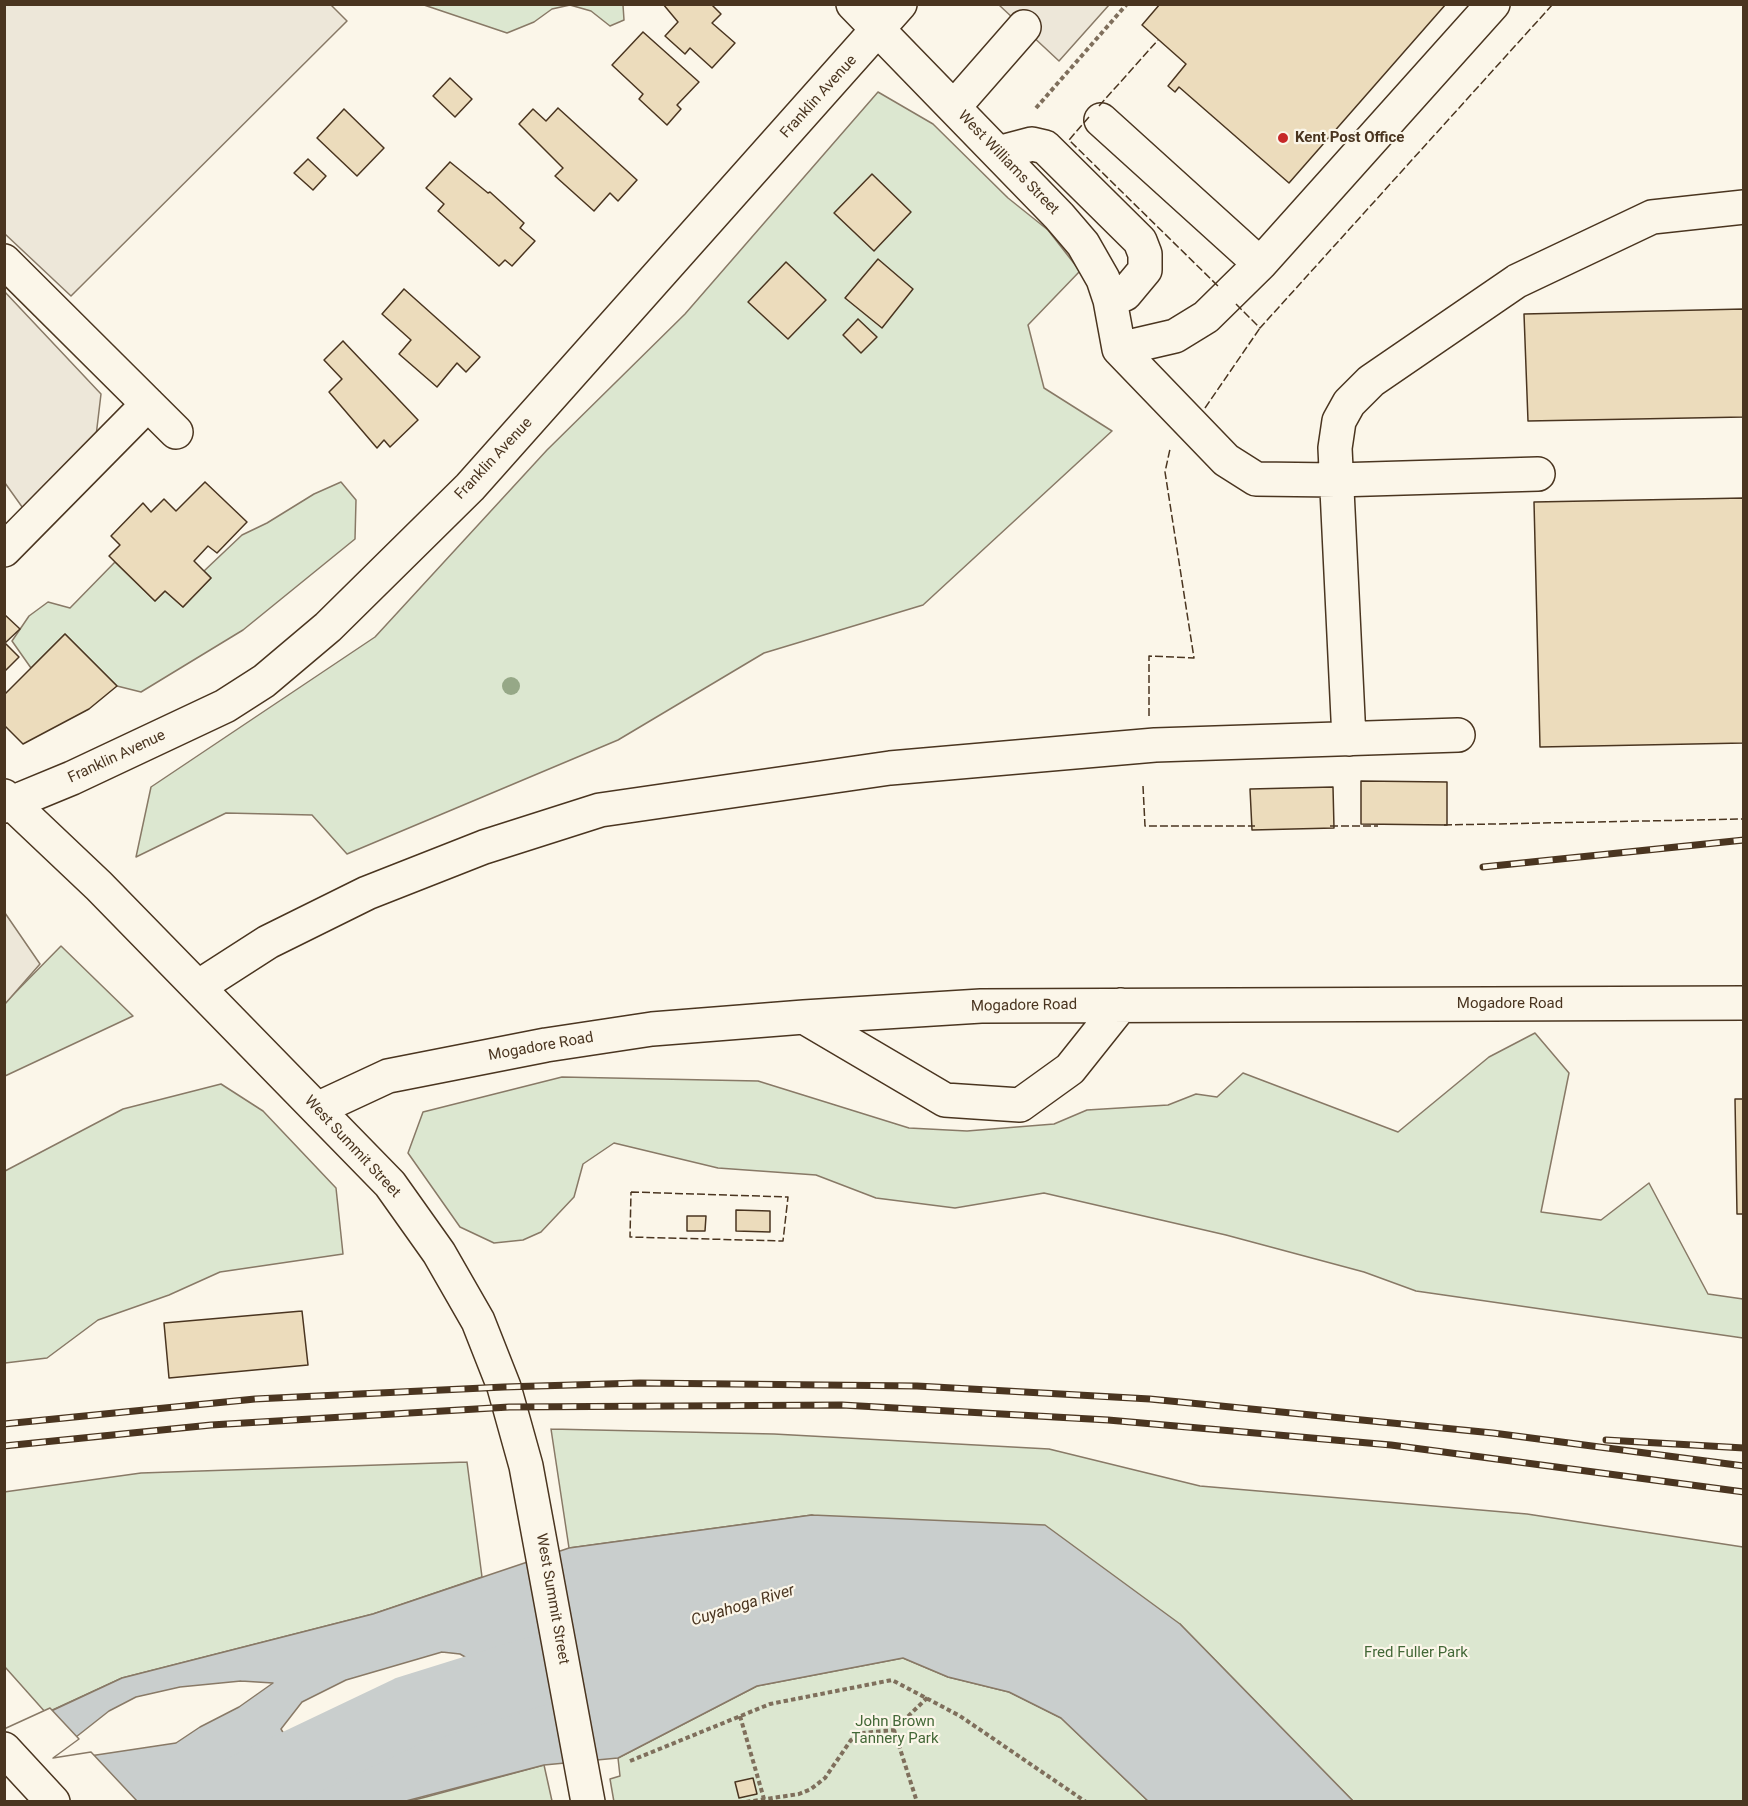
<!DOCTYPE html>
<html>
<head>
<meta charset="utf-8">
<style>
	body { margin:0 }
	#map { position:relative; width:1748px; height:1806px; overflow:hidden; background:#fbf6e9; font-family:Roboto,sans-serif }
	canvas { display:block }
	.frame { position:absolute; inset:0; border:6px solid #4a3520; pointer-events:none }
</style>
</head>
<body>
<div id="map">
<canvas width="1748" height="1806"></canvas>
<div class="frame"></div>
</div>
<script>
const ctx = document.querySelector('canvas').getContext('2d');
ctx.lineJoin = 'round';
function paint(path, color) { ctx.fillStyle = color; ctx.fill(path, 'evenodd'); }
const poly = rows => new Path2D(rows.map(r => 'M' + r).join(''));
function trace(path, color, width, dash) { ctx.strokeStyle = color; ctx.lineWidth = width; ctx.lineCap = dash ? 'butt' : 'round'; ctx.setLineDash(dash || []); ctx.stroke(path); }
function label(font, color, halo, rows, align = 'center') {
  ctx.font = font + ' Roboto,sans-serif'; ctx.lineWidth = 4.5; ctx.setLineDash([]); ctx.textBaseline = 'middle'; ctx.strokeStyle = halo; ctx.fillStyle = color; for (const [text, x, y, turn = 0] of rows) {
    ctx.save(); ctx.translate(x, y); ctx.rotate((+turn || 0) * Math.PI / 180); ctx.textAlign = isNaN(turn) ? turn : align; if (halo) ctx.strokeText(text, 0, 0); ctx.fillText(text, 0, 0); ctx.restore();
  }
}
const green = poly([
	[424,5,623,5,624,20,610,26,591,11,570,5,552,9,534,22,507,33,424,5],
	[878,92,933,124,1008,198,1048,230,1080,271,1028,325,1044,388,1112,431,923,605,764,653,618,740,347,854,312,815,226,813,136,857,151,787,375,637,547,450,685,314,878,92],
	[341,482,356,500,355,539,243,630,141,692,117,686,65,634,31,668,12,641,29,616,48,602,70,608,115,562,155,601,165,591,183,607,211,578,204,571,242,535,267,523,314,494,341,482],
	[61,946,133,1016,5,1076,4,1004,61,946],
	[1535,1033,1569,1073,1541,1212,1601,1220,1649,1183,1708,1294,1743,1299,1743,1338,1416,1291,1364,1272,1226,1235,1044,1193,955,1208,876,1198,816,1175,718,1168,614,1143,583,1164,574,1197,541,1232,523,1240,494,1243,460,1227,408,1153,423,1112,562,1077,758,1081,909,1128,967,1131,1054,1124,1087,1110,1168,1105,1196,1094,1217,1097,1243,1073,1398,1132,1489,1057,1535,1033],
	[221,1084,263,1111,336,1188,343,1254,220,1272,169,1295,98,1320,47,1358,5,1363,5,1171,123,1109,221,1084],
	[551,1429,774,1434,1049,1449,1200,1486,1527,1514,1743,1547,1743,1801,1353,1801,1180,1624,812,1515,569,1548,551,1429],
	[467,1462,482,1577,373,1614,122,1678,46,1713,5,1667,4,1492,141,1473,467,1462],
	[903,1658,948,1677,1009,1692,1061,1718,1148,1801,614,1802,610,1779,620,1776,618,1758,757,1686,903,1658],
	[544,1765,552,1801,406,1802,426,1797,544,1765]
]);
const parking = poly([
	[330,4,347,21,71,296,5,234,5,5,330,4],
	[999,5,1109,5,1059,61,999,5],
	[4,291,101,394,96,436,25,511,5,483,4,291],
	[5,913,40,964,5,1004,4,1004,5,913]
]);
const water = poly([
	[812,1515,1045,1525,1180,1624,1353,1801,1148,1801,1061,1718,1009,1692,948,1677,903,1658,757,1686,618,1758,544,1765,406,1801,5,1801,4,1733,122,1678,373,1614,569,1548,812,1515],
	[442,1652,460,1654,484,1668,451,1694,409,1719,353,1742,291,1746,281,1729,302,1702,346,1680,442,1652],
	[241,1681,273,1683,239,1707,200,1727,176,1743,43,1763,109,1711,136,1697,180,1687,241,1681]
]);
const pier = poly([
	[50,1708,79,1739,53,1758,91,1752,137,1801,5,1802,4,1729,50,1708]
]);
const river = poly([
	[217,1802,408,1711,533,1672]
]);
const building = poly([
	[663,4,711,4,721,14,712,23,735,43,712,68,690,48,685,54,665,36,678,22,663,4],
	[1160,4,1446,4,1289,183,1179,87,1175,92,1168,86,1186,64,1142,25,1160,4],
	[643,32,699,82,677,105,681,109,667,125,639,99,643,94,612,65,643,32],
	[450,78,472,99,455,117,433,96,450,78],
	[558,108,637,180,618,201,610,193,594,211,555,176,563,168,519,124,533,109,546,121,558,108],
	[344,109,384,148,357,176,317,138,344,109],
	[308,159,326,176,313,190,294,173,308,159],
	[450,162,488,193,490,192,524,223,520,228,535,241,512,266,505,260,499,266,438,211,444,204,426,188,450,162],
	[872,174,911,212,874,251,834,213,872,174],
	[878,259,913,289,882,328,845,298,878,259],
	[786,262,826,300,788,339,748,302,786,262],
	[404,289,480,357,466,372,457,363,437,387,399,354,411,340,382,314,404,289],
	[1744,309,1744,417,1528,421,1524,314,1744,309],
	[858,319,877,337,861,353,843,335,858,319],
	[343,341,418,420,390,447,384,440,377,448,329,392,342,379,324,360,343,341],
	[205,482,247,522,217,553,208,546,194,561,211,578,183,607,165,591,155,601,109,556,120,545,111,536,143,503,151,512,164,499,176,511,205,482],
	[1744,498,1744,743,1540,747,1534,502,1744,498],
	[4,614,20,629,5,643,19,657,4,672,4,614],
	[65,634,117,686,89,709,23,744,4,725,4,695,65,634],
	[1361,781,1447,782,1447,825,1361,824,1361,781],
	[1333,787,1334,828,1252,830,1250,789,1333,787],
	[1735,1099,1744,1099,1744,1214,1737,1214,1735,1099],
	[736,1210,770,1211,770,1232,736,1231,736,1210],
	[687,1216,706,1216,705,1231,687,1231,687,1216],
	[302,1311,308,1365,169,1378,164,1323,302,1311],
	[753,1778,757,1794,739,1798,735,1782,753,1778]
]);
const path = poly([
	[1036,108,1127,4],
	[740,1716,764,1799],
	[894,1730,917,1802],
	[630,1761,770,1704,892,1680,960,1716,1086,1802],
	[746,1802,799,1794,811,1789,825,1778,851,1740,863,1733,894,1730,928,1697]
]);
const minor = poly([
	[853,4,1059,216,1083,244,1103,279,1110,300,1119,349],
	[954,107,1024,27],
	[1101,120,1260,264,1493,4],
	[998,153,1032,144,1045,147,1140,241,1145,254,1145,270,1125,294,1110,300],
	[4,261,176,432],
	[1119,349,1226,460,1256,479,1336,480,1538,474],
	[1119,349,1175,336,1206,317,1260,264],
	[4,550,148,404],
	[1349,739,1335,448,1339,421,1349,403,1371,381,1517,281,1652,217,1744,207],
	[4,796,99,886,390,1184,439,1253,478,1321,504,1387,526,1466,588,1802],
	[4,806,72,778,225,706,264,681,328,627,470,487,900,4],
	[198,987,268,942,367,893,484,847,600,810,890,768,1155,745,1458,735],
	[804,1017,945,1100,1020,1105,1070,1069,1121,1005],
	[317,1109,388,1076,546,1045,652,1029,804,1017,981,1006,1744,1003]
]);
const major = poly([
	[4,1749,53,1802]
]);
const rail = poly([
	[1483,867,1744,840],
	[4,1424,255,1399,504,1387,640,1383,917,1386,1150,1399,1493,1433,1744,1466],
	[1606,1440,1744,1448],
	[4,1446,211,1425,509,1407,842,1405,1108,1420,1391,1445,1744,1492]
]);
const fence = poly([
	[1099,106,1158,40],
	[1089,117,1069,140,1219,287],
	[1236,304,1260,328,1553,4],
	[1205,408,1260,328],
	[1149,716,1149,656,1194,658,1165,472,1170,449],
	[1143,786,1145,826,1255,826],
	[1444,825,1744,819],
	[1330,826,1378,826],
	[631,1192,788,1197,783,1241,630,1237,631,1192]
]);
const trees = [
	[511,686]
];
const markers = [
	[1283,138,6,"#c62828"]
];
const streetNames = [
	["Franklin Avenue",819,97,-48],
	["West Williams Street",1008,163,46],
	["Franklin Avenue",494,459,-47],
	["Franklin Avenue",117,757,-25],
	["Mogadore Road",1510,1004],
	["Mogadore Road",1024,1006,-1],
	["Mogadore Road",541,1047,-10],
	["West Summit Street",352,1147,47],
	["West Summit Street",552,1599,80]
];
const poiNames = [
	["Kent Post Office",1295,138]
];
const parkNames = [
	["Fred Fuller Park",1416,1653],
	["John Brown",895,1722],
	["Tannery Park",895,1739]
];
const waterNames = [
	["Cuyahoga River",743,1606,-17]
];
paint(green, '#dce7d0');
trace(green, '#887966', 1.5);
paint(parking, '#ede7d9');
trace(parking, '#887966', 1.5);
paint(water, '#c9cecd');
trace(water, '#887966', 1.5);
paint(pier, '#fbf6e9');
trace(pier, '#887966', 1.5);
trace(river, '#c9cecd', 70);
paint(building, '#ecdcbc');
trace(building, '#4a3520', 1.5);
trace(minor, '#4a3520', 36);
trace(major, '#4a3520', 36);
trace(path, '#7f6f5c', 4, [4.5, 3]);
trace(minor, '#fbf6e9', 33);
trace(major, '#fbf6e9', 33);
trace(rail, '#4a3520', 7);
trace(rail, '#fbf6e9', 4.5, [14]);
trace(fence, '#4a3520', 1.5, [8, 3]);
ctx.fillStyle = '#96a887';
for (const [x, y] of trees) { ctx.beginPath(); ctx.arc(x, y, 9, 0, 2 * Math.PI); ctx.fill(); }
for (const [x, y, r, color] of markers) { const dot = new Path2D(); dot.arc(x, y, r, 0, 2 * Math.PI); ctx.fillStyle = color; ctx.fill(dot); trace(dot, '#fbf6e9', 2); }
label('15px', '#4a3520', '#fbf6e9', streetNames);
label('bold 15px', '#4a3520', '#fbf6e9', poiNames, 'left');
label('15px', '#436837', '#fbf6e9', parkNames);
label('italic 16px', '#4a3520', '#fbf6e9', waterNames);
</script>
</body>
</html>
